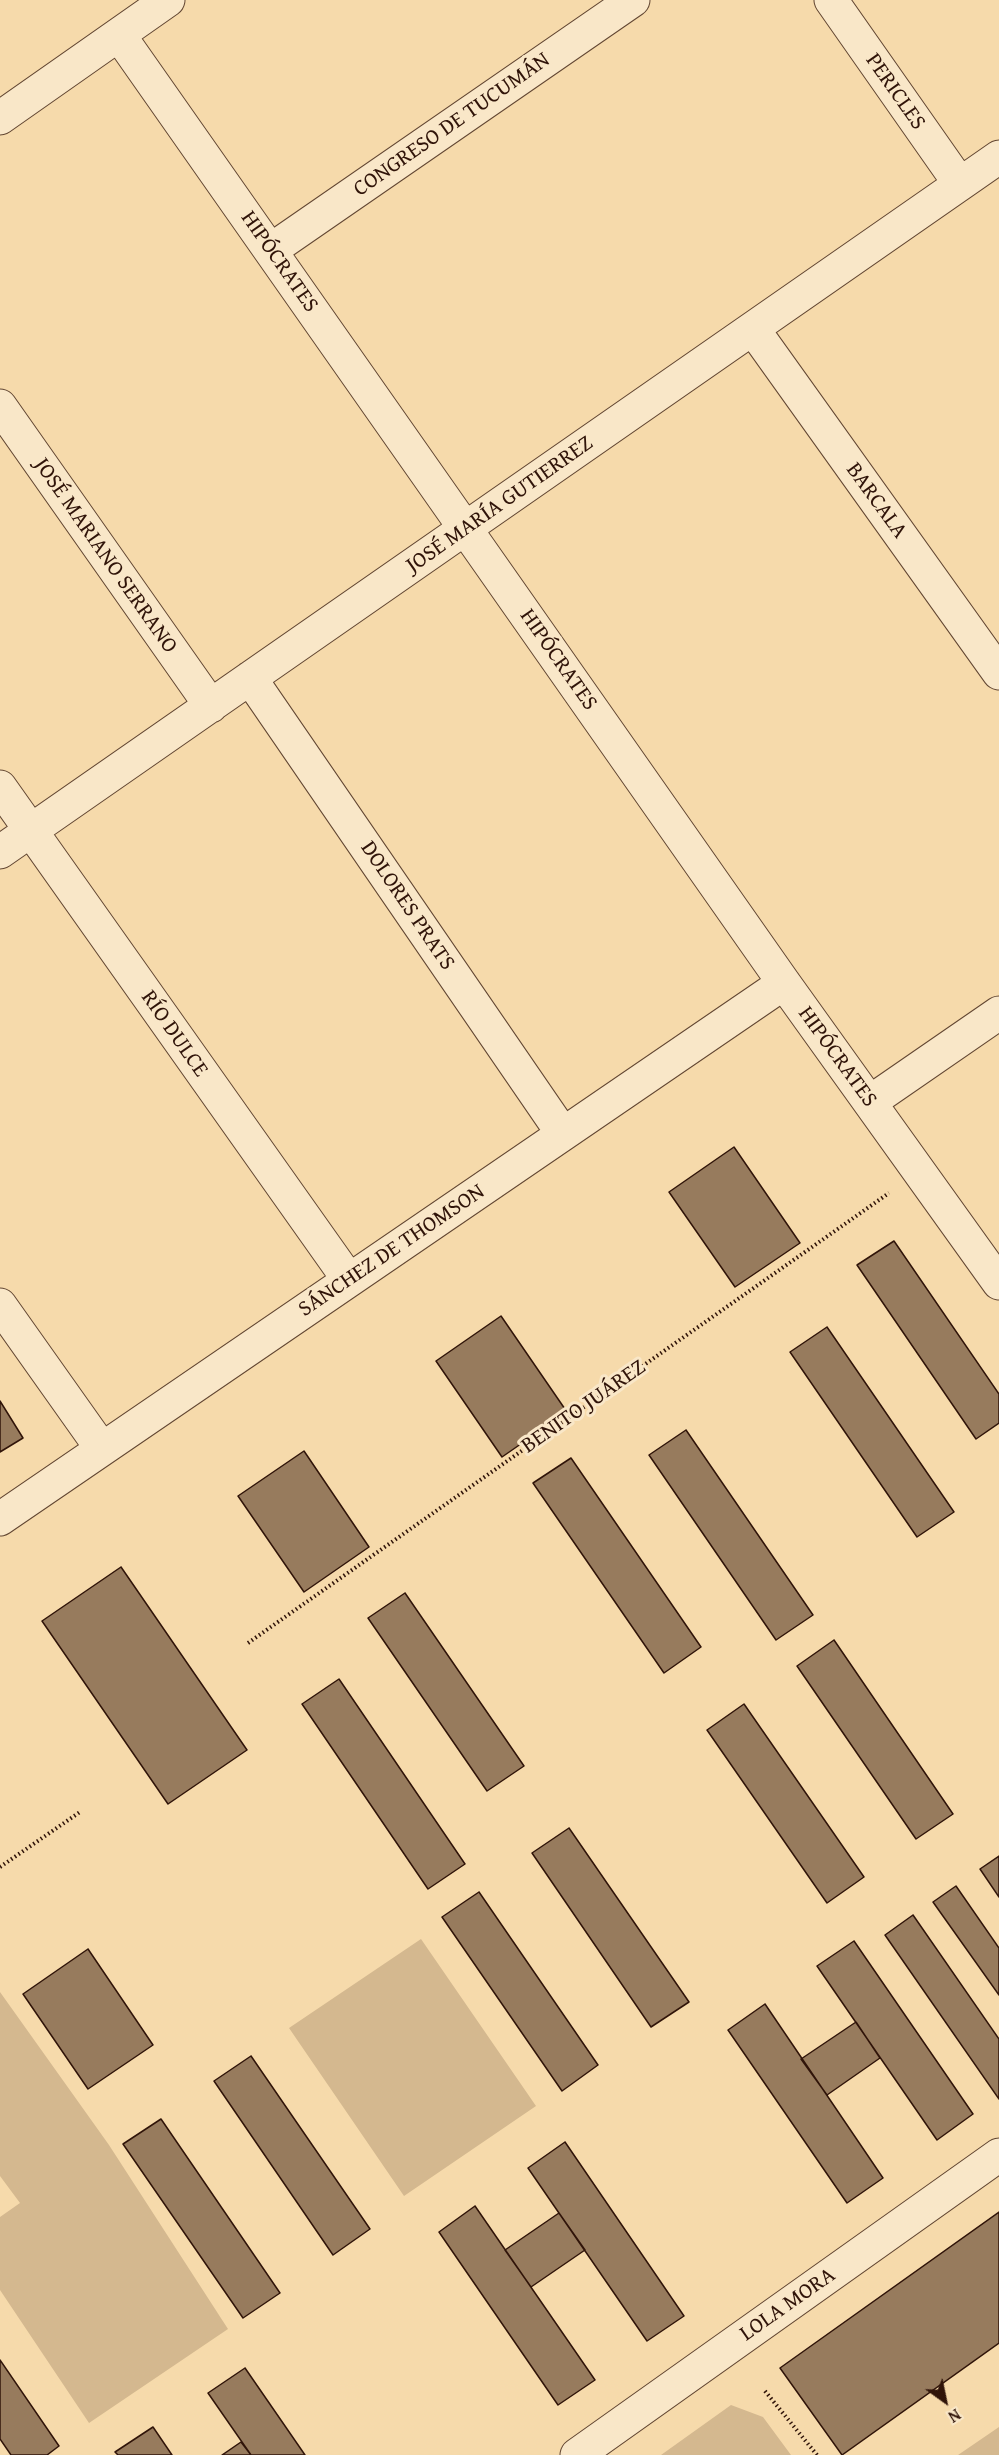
<!DOCTYPE html>
<html>
<head>
<meta charset="utf-8">
<style>
	body { margin:0 }
	#map { position:relative; width:999px; height:2455px; overflow:hidden; background:#f6daab; font-family:"Gentium Book Plus",serif }
	canvas { display:block }
	.north { position:absolute; left:915px; top:2371px; width:60px; height:60px; -webkit-text-stroke:4px #f9e7c8; paint-order:stroke; rotate:147deg; font-size:16px; font-weight:700; line-height:24px; text-align:center; color:#301409 }
	.north::after { content:''; display:block; margin:auto; width:21px; height:27px; background:#301409; clip-path:polygon(50% 0,100% 100%,50% 72%,0 100%) }
</style>
</head>
<body>
<div id="map">
<canvas width="999" height="2455"></canvas>
<div class="north">N</div>
</div>
<script>
const ctx = document.querySelector('canvas').getContext('2d');
ctx.lineJoin = 'round';
function paint(path, color) { ctx.fillStyle = color; ctx.fill(path, 'evenodd'); }
const poly = rows => new Path2D(rows.map(r => 'M' + r).join(''));
function trace(path, color, width, dash) { ctx.strokeStyle = color; ctx.lineWidth = width; ctx.lineCap = dash ? 'butt' : 'round'; ctx.setLineDash(dash || []); ctx.stroke(path); }
function label(font, color, halo, rows, align = 'center') {
  ctx.font = font + ' "Gentium Book Plus",serif'; ctx.lineWidth = 6; ctx.setLineDash([]); ctx.textBaseline = 'middle'; ctx.strokeStyle = halo; ctx.fillStyle = color; for (const [text, x, y, turn = 0] of rows) {
    ctx.save(); ctx.translate(x, y); ctx.rotate((+turn || 0) * Math.PI / 180); ctx.textAlign = isNaN(turn) ? turn : align; if (halo) ctx.strokeText(text, 0, 0); ctx.fillText(text, 0, 0); ctx.restore();
  }
}
const green = poly([
	[421,1939,536,2106,404,2196,289,2028],
	[0,1992,109,2145,228,2329,89,2423,0,2290,0,2217,20,2203,0,2176],
	[731,2405,763,2417,791,2455,661,2455],
	[999,2427,999,2455,958,2455]
]);
const building = poly([
	[734,1147,800,1243,735,1287,669,1192,734,1147],
	[894,1241,999,1394,999,1423,976,1439,857,1265,894,1241],
	[501,1316,567,1412,502,1457,436,1361,501,1316],
	[827,1327,954,1512,917,1537,790,1352,827,1327],
	[0,1401,23,1438,0,1452,0,1401],
	[686,1430,813,1615,776,1640,649,1455,686,1430],
	[304,1451,369,1547,304,1592,238,1496,304,1451],
	[571,1458,701,1647,664,1673,533,1483,571,1458],
	[121,1567,247,1750,168,1804,42,1621,121,1567],
	[405,1593,524,1766,487,1791,368,1618,405,1593],
	[834,1640,953,1814,916,1839,797,1666,834,1640],
	[339,1679,465,1864,428,1889,302,1704,339,1679],
	[744,1704,864,1877,827,1903,707,1730,744,1704],
	[569,1828,689,2002,651,2027,532,1853,569,1828],
	[999,1856,999,1897,980,1869,999,1856],
	[956,1886,999,1948,999,1995,933,1902,956,1886],
	[479,1892,598,2065,562,2091,442,1917,479,1892],
	[913,1915,999,2039,999,2099,885,1935,913,1915],
	[854,1941,973,2114,937,2140,817,1966,854,1941],
	[88,1949,153,2045,88,2089,23,1994,88,1949],
	[765,2004,883,2178,847,2203,728,2030,765,2004],
	[856,2022,880,2058,827,2095,801,2059,856,2022],
	[251,2056,370,2229,333,2255,214,2081,251,2056],
	[161,2119,280,2293,243,2318,123,2144,161,2119],
	[565,2142,684,2316,647,2341,528,2168,565,2142],
	[475,2206,595,2380,558,2405,439,2232,475,2206],
	[999,2212,999,2343,842,2455,780,2368,999,2212],
	[559,2213,585,2250,531,2287,505,2250,559,2213],
	[0,2360,59,2446,47,2455,11,2455,0,2439,0,2360],
	[245,2368,305,2455,251,2455,208,2393,245,2368],
	[153,2427,172,2455,118,2455,115,2452,153,2427],
	[241,2442,251,2455,222,2455,241,2442]
]);
const path = poly([
	[248,1643,889,1193],
	[0,1867,80,1812],
	[765,2391,817,2455]
]);
const street = poly([
	[831,0,960,184],
	[119,35,784,983,999,1283],
	[0,118,168,0],
	[271,250,633,0],
	[753,329,999,673],
	[0,406,211,706],
	[250,678,563,1134],
	[0,787,349,1280],
	[0,852,999,157],
	[870,1102,999,1013],
	[0,1305,102,1449],
	[0,1519,784,983],
	[577,2455,999,2155]
]);
const streetNames = [
	["PERICLES",895,92,55],
	["CONGRESO DE TUCUMÁN",452,125,-35],
	["HIPÓCRATES",279,262,55],
	["BARCALA",876,501,54],
	["JOSÉ MARÍA GUTIERREZ",500,505,-35],
	["JOSÉ MARIANO SERRANO",105,556,55],
	["HIPÓCRATES",558,660,55],
	["DOLORES PRATS",407,906,56],
	["RÍO DULCE",174,1034,55],
	["HIPÓCRATES",837,1057,54],
	["SÁNCHEZ DE THOMSON",392,1251,-34],
	["BENITO JUÁREZ",584,1407,-35],
	["LOLA MORA",788,2305,-35]
];
paint(green, '#d4b88f');
paint(building, '#977b5d');
trace(building, '#301409', 1.5);
trace(street, '#624632', 35);
trace(path, '#301409', 4, [1.5, 3]);
trace(street, '#f9e7c8', 33);
label('22px', '#301409', '#f9e7c8', streetNames);
</script>
</body>
</html>
